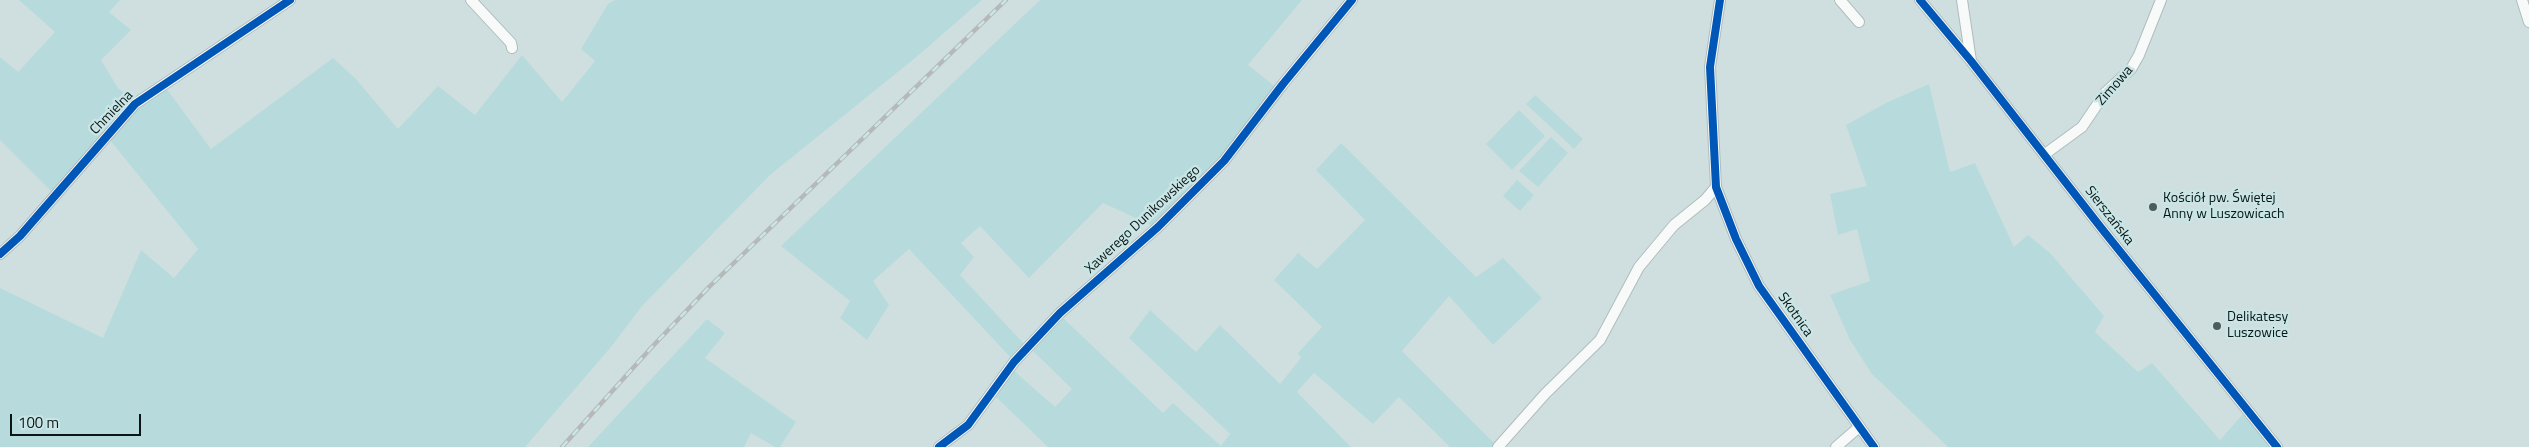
<!DOCTYPE html>
<html>
<head>
<meta charset="utf-8">
<style>
	body { margin:0 }
	#map { position:relative; width:2529px; height:447px; overflow:hidden; background:#cfdfdf; font-family:"Titillium Web",sans-serif }
	canvas { display:block }
	.scale { position:absolute; left:10px; top:414px; width:131px; height:22px; box-sizing:border-box; border:2px solid #0b1515; border-top:0; padding-left:6px; font-size:15px; line-height:18px; white-space:nowrap; color:#0b1515; -webkit-text-stroke:4px #c9e5e5; paint-order:stroke }
</style>
</head>
<body>
<div id="map">
<canvas width="2529" height="447"></canvas>
<div class="scale">100 m</div>
</div>
<script>
const ctx = document.querySelector('canvas').getContext('2d');
ctx.lineJoin = 'round';
function paint(path, color) { ctx.fillStyle = color; ctx.fill(path, 'evenodd'); }
const poly = rows => new Path2D(rows.map(r => 'M' + r).join(''));
function trace(path, color, width, dash) { ctx.strokeStyle = color; ctx.lineWidth = width; ctx.lineCap = dash ? 'butt' : 'round'; ctx.setLineDash(dash || []); ctx.stroke(path); }
function label(font, color, halo, rows, align = 'center') {
  ctx.font = font + ' "Titillium Web",sans-serif'; ctx.lineWidth = 5; ctx.setLineDash([]); ctx.textBaseline = 'middle'; ctx.strokeStyle = halo; ctx.fillStyle = color; for (const [text, x, y, turn = 0] of rows) {
    ctx.save(); ctx.translate(x, y); ctx.rotate((+turn || 0) * Math.PI / 180); ctx.textAlign = isNaN(turn) ? turn : align; if (halo) ctx.strokeText(text, 0, 0); ctx.fillText(text, 0, 0); ctx.restore();
  }
}
const green = poly([
	[19,0,120,0,109,12,131,30,101,60,118,88,134,100,52,192,0,140,0,57,18,72,55,32],
	[615,0,982,0,914,59,770,175,642,306,611,347,525,447,0,447,0,288,103,338,141,250,174,278,198,249,110,140,137,108,166,88,211,149,333,58,356,79,398,129,438,86,475,115,522,55,562,102,595,61,581,49,608,4],
	[1040,0,1302,0,1248,65,1277,88,1223,156,1153,226,1103,203,1029,278,980,226,961,243,974,257,960,275,1025,345,1012,359,909,249,873,281,889,305,867,340,840,318,850,301,781,246],
	[1929,84,1950,172,1975,163,2014,247,2028,235,2051,254,2104,316,2095,332,2138,372,2152,363,2220,440,2243,414,2270,447,1948,447,1872,374,1850,340,1830,295,1870,281,1857,229,1838,235,1830,194,1867,186,1846,125,1888,102],
	[1535,95,1583,139,1574,149,1526,104],
	[1519,110,1545,136,1512,170,1486,144],
	[1551,137,1568,153,1538,187,1519,171],
	[1341,143,1476,277,1503,258,1542,298,1493,345,1449,296,1402,351,1496,445,1494,447,1450,447,1399,397,1373,424,1314,373,1297,392,1351,447,1048,447,995,396,1013,370,1055,407,1072,389,1031,349,1061,316,1163,413,1173,403,1221,446,1230,434,1129,338,1150,310,1196,352,1220,325,1280,384,1301,358,1298,353,1322,327,1274,280,1298,253,1317,269,1365,220,1316,170],
	[1517,180,1534,195,1520,211,1503,196],
	[707,319,725,333,705,358,796,422,780,447,775,447,751,433,744,447,588,447]
]);
const minor = poly([
	[471,0,511,43,512,48],
	[1720,0,1710,67,1716,187,1736,239,1759,286,1874,447],
	[1840,0,1859,22],
	[1920,0,1971,61,2102,229,2277,447],
	[1962,0,1971,61],
	[2522,0,2529,22],
	[2045,154,2082,127,2105,93,2131,69,2139,55,2161,0],
	[0,254,20,236,135,104,290,0],
	[939,447,968,425,1014,362,1060,313,1158,227,1224,161,1283,84,1352,0],
	[1498,447,1545,394,1600,340,1639,267,1674,225,1705,200,1716,187],
	[1836,447,1858,428]
]);
const rail = poly([
	[562,447,651,348,709,287,1006,0]
]);
const cycleway = poly([
	[1720,0,1710,67,1716,187,1736,239,1759,286,1874,447],
	[1920,0,1971,61,2102,229,2277,447],
	[0,254,20,236,135,104,290,0],
	[939,447,968,425,1014,362,1060,313,1158,227,1224,161,1283,84,1352,0]
]);
const markers = [
	[2153,207,5,"#505c5c"],
	[2217,326,5,"#505c5c"]
];
const streetNames = [
	["Zimowa",2115,86,-49],
	["Chmielna",112,113,-46],
	["Sierszańska",2109,216,52],
	["Xawerego Dunikowskiego",1143,220,-43],
	["Skotnica",1795,315,55]
];
const poiNames = [
	["Kościół pw. Świętej",2163,199],
	["Anny w Luszowicach",2163,215],
	["Delikatesy",2227,318],
	["Luszowice",2227,334]
];
paint(green, '#b7dbdc');
trace(minor, '#b0bcbc', 12);
trace(minor, '#f8fafa', 10);
trace(rail, '#b6b9b9', 4.5);
trace(rail, '#c9e5e5', 2.5, [8]);
trace(cycleway, '#0057b8', 8);
for (const [x, y, r, color] of markers) { const dot = new Path2D(); dot.arc(x, y, r, 0, 2 * Math.PI); ctx.fillStyle = color; ctx.fill(dot); trace(dot, '#c9e5e5', 2); }
label('14px', '#0b1515', '#c9e5e5', streetNames);
label('14px', '#0b1515', '#c9e5e5', poiNames, 'left');
</script>
</body>
</html>
